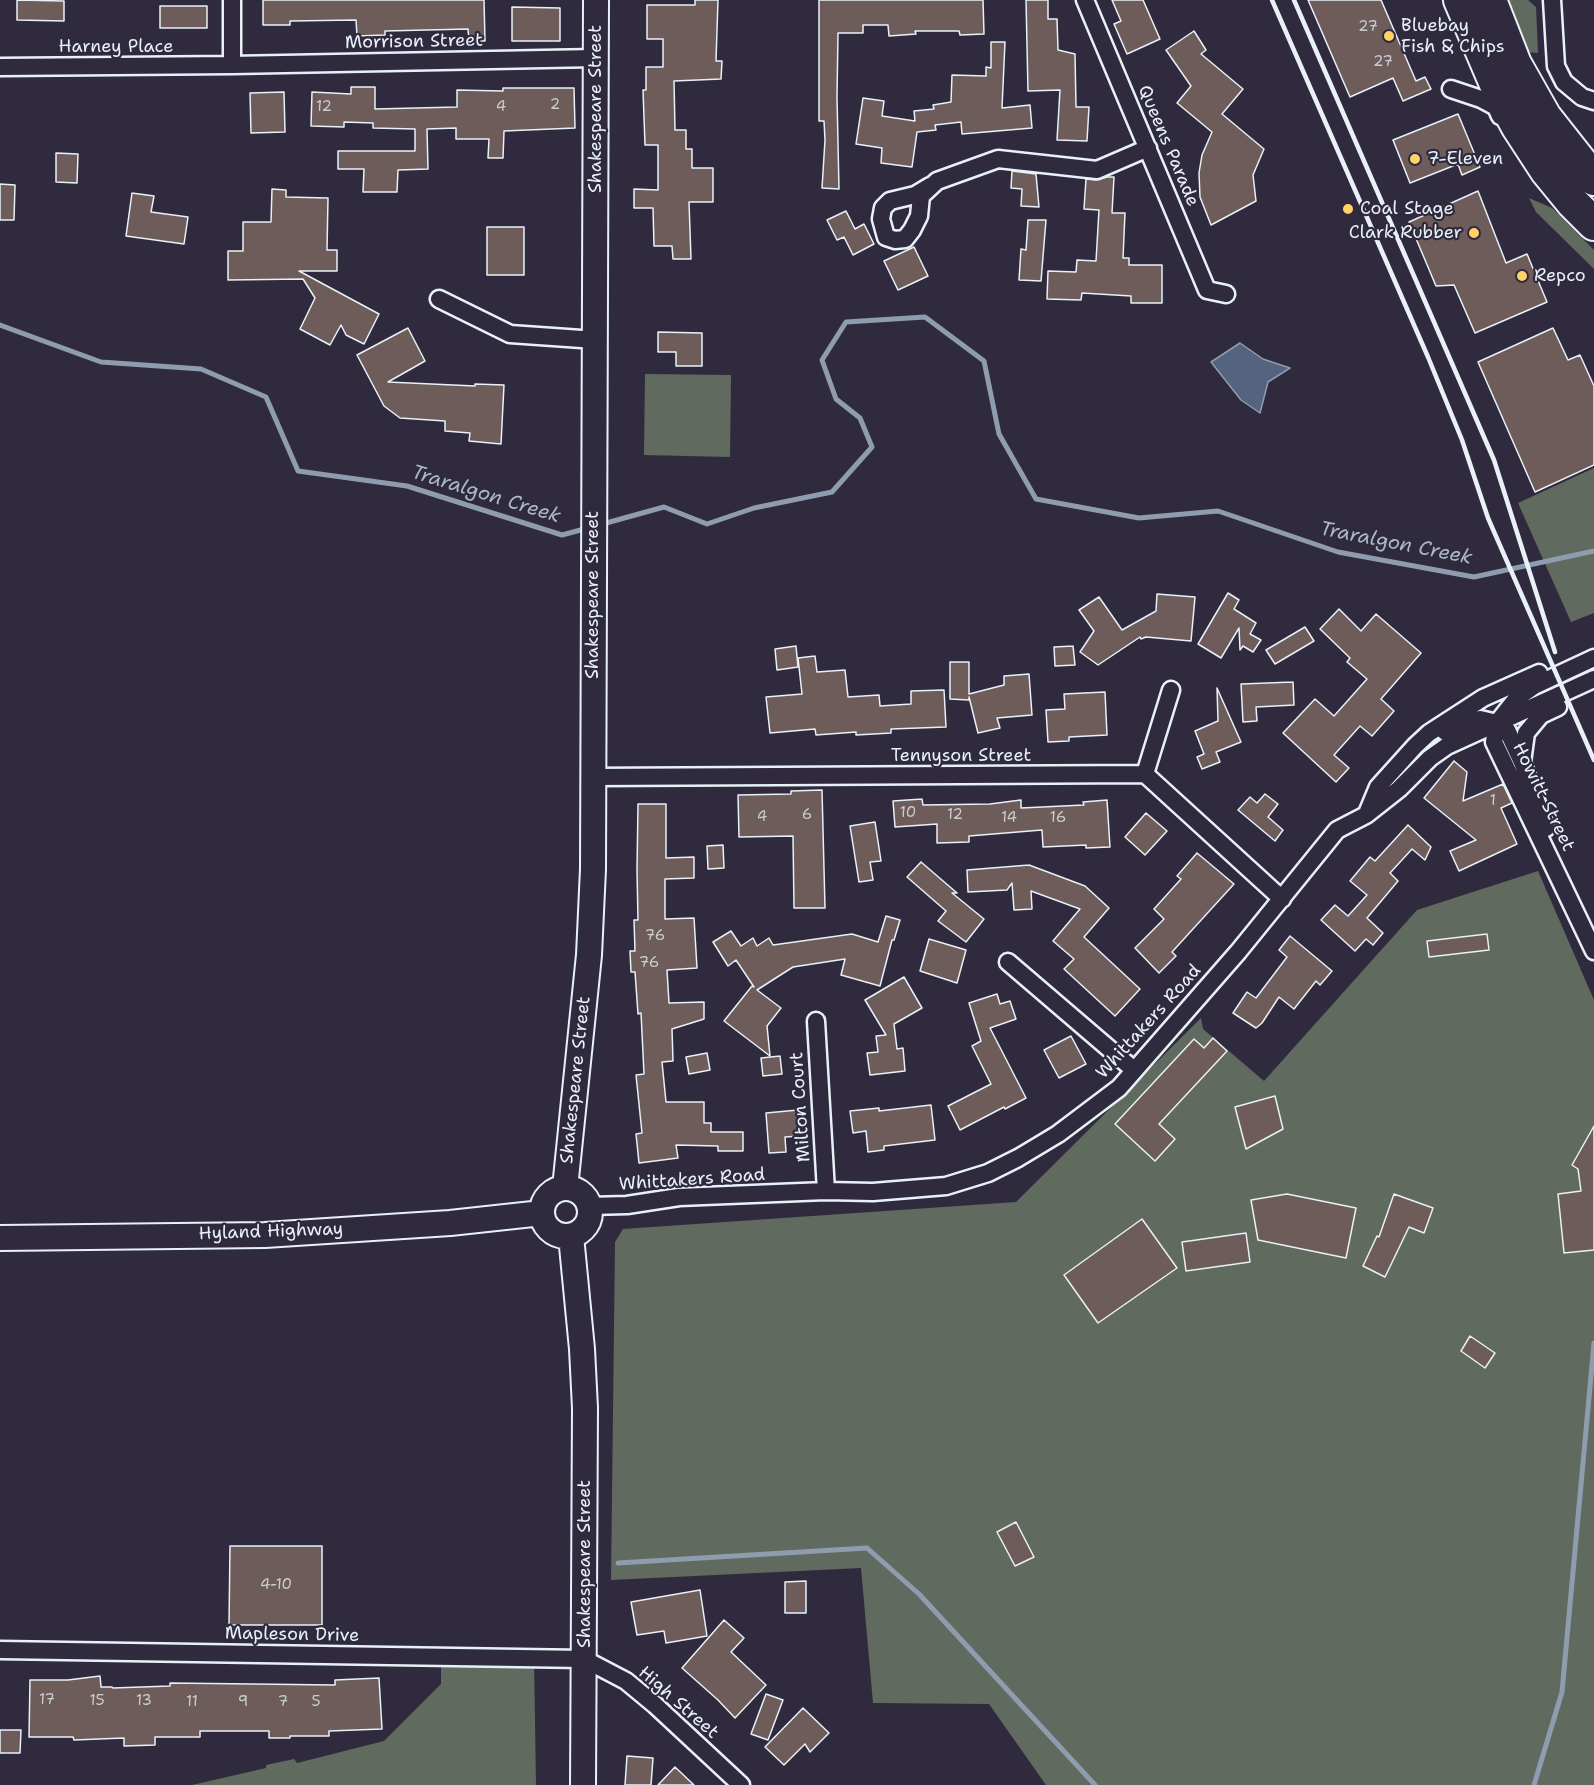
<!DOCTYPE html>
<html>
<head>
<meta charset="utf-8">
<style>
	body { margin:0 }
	canvas { display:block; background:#2f2a3d }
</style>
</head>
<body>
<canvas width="1594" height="1785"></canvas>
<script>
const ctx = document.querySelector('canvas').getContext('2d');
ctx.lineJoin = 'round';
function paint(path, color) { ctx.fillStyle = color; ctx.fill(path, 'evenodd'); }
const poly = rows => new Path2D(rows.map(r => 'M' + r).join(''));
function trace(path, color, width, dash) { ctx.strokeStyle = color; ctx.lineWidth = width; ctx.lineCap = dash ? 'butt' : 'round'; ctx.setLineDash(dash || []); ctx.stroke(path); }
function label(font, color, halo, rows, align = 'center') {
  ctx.font = font + ' "Shantell Sans",sans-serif'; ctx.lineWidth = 4.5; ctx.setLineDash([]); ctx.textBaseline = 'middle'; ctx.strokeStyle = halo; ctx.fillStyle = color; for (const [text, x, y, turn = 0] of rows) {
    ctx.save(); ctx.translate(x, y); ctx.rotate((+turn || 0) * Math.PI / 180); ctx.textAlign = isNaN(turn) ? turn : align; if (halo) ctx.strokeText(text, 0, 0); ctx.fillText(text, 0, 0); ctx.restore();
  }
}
const green = poly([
	[1507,0,1528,0,1536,7,1538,53,1527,52],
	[1529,198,1552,208,1594,250,1594,269,1536,212],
	[645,374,731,375,730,457,644,455],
	[1594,468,1594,613,1571,622,1518,503],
	[1538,871,1594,1000,1594,1785,1046,1785,989,1704,873,1703,861,1568,611,1580,615,1242,623,1229,1016,1202,1201,1018,1203,1029,1264,1081,1417,910],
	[441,1657,534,1658,536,1785,192,1785,266,1768,266,1765,294,1759,297,1763,384,1741,441,1684]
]);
const water = poly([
	[1240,343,1263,359,1290,368,1268,382,1260,413,1241,400,1211,362,1240,343]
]);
const stream = poly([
	[0,325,101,362,201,369,266,397,298,471,407,486,562,535,588,528],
	[599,525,664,507,707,524,754,508,832,492,872,447,860,418,836,399,822,360,846,322,925,317,984,361,999,434,1036,499,1139,518,1218,511,1338,552,1474,577,1594,551],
	[618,1563,867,1548,919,1594,1095,1785],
	[1534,1785,1562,1692,1594,1343]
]);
const building = poly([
	[17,0,64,1,64,21,17,20,17,0],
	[263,0,484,0,485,41,469,41,468,29,385,31,385,35,357,36,356,20,290,21,290,25,263,25,263,0],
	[695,0,718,0,716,61,722,61,721,79,674,81,675,130,686,130,686,149,692,149,692,168,713,168,713,202,689,202,691,259,673,259,672,246,654,246,653,208,634,208,634,189,658,190,658,145,645,145,643,90,646,90,646,67,663,67,663,39,647,39,647,5,695,5,695,0],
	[819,0,983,0,984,34,960,35,959,31,915,31,916,34,889,36,888,25,863,25,863,33,838,33,837,97,839,189,822,188,825,140,824,121,819,121,819,0],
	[1026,0,1048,0,1048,19,1057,19,1058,50,1075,54,1076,107,1089,107,1087,141,1057,140,1060,90,1028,91,1026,0],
	[1112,0,1143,0,1160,39,1127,54,1114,24,1121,21,1112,0],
	[1308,0,1381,0,1416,81,1425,77,1431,89,1403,101,1393,78,1350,97,1308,0],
	[160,6,207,6,207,28,160,28,160,6],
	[512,7,560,8,560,41,512,41,512,7],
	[1194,31,1206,50,1201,54,1243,89,1222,114,1264,149,1253,175,1256,201,1211,225,1200,197,1199,173,1202,155,1212,132,1177,103,1191,86,1166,50,1194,31],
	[991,42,1005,42,1002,108,1030,105,1032,128,962,134,961,122,935,125,936,130,917,132,912,167,881,163,882,148,856,144,863,98,884,101,882,116,915,121,914,111,934,109,933,105,951,102,952,75,986,76,986,67,991,68,991,42],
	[351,87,375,87,375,109,457,107,457,90,503,91,503,88,574,88,575,128,504,131,503,158,488,158,489,139,456,139,456,128,427,129,428,169,398,170,397,192,363,192,364,169,338,169,338,151,415,151,415,129,373,128,373,123,344,122,344,127,311,126,312,92,351,94,351,87],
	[284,92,285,132,251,133,250,93,284,92],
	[1458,114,1480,167,1462,175,1458,164,1410,183,1393,140,1458,114],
	[56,153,78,154,77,183,56,182,56,153],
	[1012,171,1036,174,1039,207,1021,206,1022,189,1011,188,1012,171],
	[1107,177,1114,177,1112,213,1125,213,1123,258,1129,258,1129,265,1162,265,1162,303,1131,303,1131,296,1082,293,1081,300,1047,299,1048,271,1076,272,1077,260,1096,261,1099,210,1084,209,1086,179,1096,180,1107,177],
	[0,184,15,185,14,220,0,220,0,184],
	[272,189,286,190,286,197,328,198,327,250,337,250,337,271,299,271,379,314,364,344,346,335,341,325,330,345,300,329,315,298,303,279,228,280,228,251,243,251,243,222,271,222,272,189],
	[1478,191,1506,263,1527,254,1547,302,1475,333,1454,285,1436,286,1409,222,1478,191],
	[132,193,154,196,151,212,188,217,184,244,126,236,132,193],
	[846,211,855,229,864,224,874,244,853,255,844,237,837,240,827,220,846,211],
	[1028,220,1046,220,1041,281,1019,280,1021,249,1026,250,1028,220],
	[487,227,524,227,524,275,487,275,487,227],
	[914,247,928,276,898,290,884,261,914,247],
	[408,328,425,361,388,382,475,386,475,384,504,385,501,444,469,441,470,433,445,431,445,421,400,418,384,406,357,355,408,328],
	[1553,328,1568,360,1580,355,1594,386,1594,465,1535,492,1478,362,1553,328],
	[658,332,702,333,702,366,676,366,676,352,658,352,658,332],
	[1228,593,1239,600,1234,609,1256,623,1250,634,1261,640,1253,652,1243,646,1240,650,1239,628,1221,658,1198,644,1228,593],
	[1157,594,1195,597,1191,641,1146,637,1141,639,1140,637,1098,665,1080,652,1094,631,1079,610,1099,597,1122,630,1156,611,1157,594],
	[1339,609,1361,631,1376,614,1421,653,1381,699,1394,711,1372,736,1360,726,1334,755,1349,768,1336,782,1283,733,1315,699,1334,716,1367,679,1347,662,1350,658,1320,629,1339,609],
	[1305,627,1314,641,1275,664,1266,650,1305,627],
	[796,646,798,667,777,670,775,649,796,646],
	[1073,646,1075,665,1055,666,1054,647,1073,646],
	[815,656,817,672,845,670,848,697,879,695,880,706,911,704,911,691,944,690,946,727,891,729,891,733,856,735,856,732,816,735,815,729,770,733,766,697,802,694,798,658,815,656],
	[950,662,969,662,969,694,1004,685,1004,676,1029,674,1032,715,997,718,1000,728,978,733,969,697,969,700,950,699,950,662],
	[1293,682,1294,705,1256,707,1257,721,1243,722,1241,684,1293,682],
	[1217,688,1241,742,1216,752,1220,762,1202,769,1197,757,1204,754,1195,731,1218,721,1217,688],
	[1105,692,1107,735,1069,737,1069,741,1048,742,1046,710,1065,709,1064,694,1105,692],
	[1454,761,1467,772,1463,801,1503,784,1512,803,1501,808,1517,844,1459,871,1450,851,1476,840,1424,798,1454,761],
	[822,790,825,908,794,908,793,836,739,837,738,795,791,794,791,791,822,790],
	[1265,794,1278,804,1268,817,1283,830,1275,841,1238,810,1250,797,1257,803,1265,794],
	[922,799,923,805,990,804,1021,800,1021,808,1084,805,1083,802,1107,800,1110,847,1086,848,1086,845,1043,847,1042,830,969,836,969,842,937,843,937,824,895,827,893,801,922,799],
	[638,804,666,804,666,858,694,857,694,878,665,879,665,919,694,918,697,968,667,970,669,1003,704,1002,704,1019,672,1029,673,1061,662,1062,666,1102,704,1102,704,1123,711,1123,711,1132,743,1132,743,1151,718,1151,718,1146,676,1145,678,1158,639,1163,636,1134,642,1133,636,1075,644,1074,641,1013,638,1014,635,972,631,972,630,951,635,951,634,920,638,920,637,870,638,804],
	[1146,813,1167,831,1145,855,1125,837,1146,813],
	[875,822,881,861,870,862,873,880,859,882,850,826,875,822],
	[1408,825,1431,847,1425,860,1412,849,1390,873,1398,881,1367,918,1383,933,1373,945,1366,939,1355,951,1321,920,1335,905,1348,916,1367,895,1350,881,1370,857,1375,861,1408,825],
	[723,845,724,868,708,869,707,846,723,845],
	[1197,853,1234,884,1172,952,1176,956,1159,973,1135,948,1164,919,1154,909,1181,879,1177,876,1197,853],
	[921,862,957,893,952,893,984,919,966,942,938,921,946,911,907,877,921,862],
	[1029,865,1085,886,1109,908,1084,937,1140,989,1115,1016,1064,969,1074,959,1053,941,1080,909,1031,891,1032,909,1014,910,1012,883,1007,890,968,892,967,870,1029,865],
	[886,916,900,920,894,940,892,940,880,986,841,975,845,959,793,967,757,990,781,1008,767,1026,770,1056,724,1021,752,986,754,987,736,960,728,966,713,942,731,931,741,946,753,938,757,946,769,938,773,945,852,934,878,942,886,916],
	[1487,934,1489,950,1429,957,1427,941,1487,934],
	[1290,936,1332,971,1320,985,1316,981,1294,1009,1279,997,1262,1023,1256,1028,1233,1013,1247,992,1256,998,1287,957,1279,950,1290,936],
	[929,939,966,950,957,983,920,971,929,939],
	[904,977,922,1008,894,1024,897,1049,903,1048,905,1071,870,1075,867,1053,878,1052,876,1036,886,1035,865,1000,904,977],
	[997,994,1000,1004,1010,1001,1016,1019,990,1028,1026,1098,1005,1109,1004,1107,960,1130,948,1106,991,1084,972,1046,981,1041,969,1003,997,994],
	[1071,1036,1086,1064,1059,1078,1044,1050,1071,1036],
	[1213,1038,1227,1051,1159,1124,1175,1139,1155,1161,1115,1124,1194,1039,1204,1048,1213,1038],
	[707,1053,710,1070,689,1074,686,1057,707,1053],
	[780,1056,782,1074,763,1076,761,1058,780,1056],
	[1275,1096,1283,1129,1246,1149,1235,1107,1275,1096],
	[931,1105,935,1140,884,1146,884,1150,868,1152,866,1131,853,1133,850,1111,879,1108,879,1111,931,1105],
	[798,1110,800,1136,785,1137,786,1152,769,1153,766,1113,798,1110],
	[1594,1126,1594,1250,1564,1253,1558,1194,1581,1191,1578,1169,1572,1165,1594,1126],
	[1287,1194,1356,1208,1346,1258,1258,1240,1251,1200,1287,1194],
	[1394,1194,1433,1208,1424,1233,1409,1227,1385,1277,1363,1266,1377,1236,1379,1237,1394,1194],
	[1142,1219,1177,1268,1098,1323,1064,1275,1142,1219],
	[1246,1233,1250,1262,1186,1271,1182,1242,1246,1233],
	[1470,1336,1495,1353,1485,1368,1461,1351,1470,1336],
	[1016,1522,1034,1557,1015,1566,997,1532,1016,1522],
	[230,1546,322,1546,322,1625,229,1625,230,1546],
	[806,1581,806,1613,785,1613,785,1582,806,1581],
	[700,1590,707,1636,666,1643,664,1631,637,1635,631,1602,700,1590],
	[724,1620,744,1638,731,1652,766,1685,735,1718,718,1700,682,1668,724,1620],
	[100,1676,101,1687,112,1687,113,1688,170,1686,170,1683,335,1685,335,1680,379,1678,382,1729,329,1731,329,1736,290,1736,290,1738,269,1738,269,1731,200,1731,200,1737,155,1737,155,1745,124,1746,124,1738,74,1740,73,1737,29,1737,30,1680,68,1680,100,1676],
	[766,1694,783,1700,768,1740,751,1734,766,1694],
	[803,1708,829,1733,810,1752,805,1744,784,1765,765,1747,803,1708],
	[0,1730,21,1730,20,1753,0,1753,0,1730],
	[627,1756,653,1758,651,1785,625,1785,627,1756],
	[675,1767,694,1785,658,1785,675,1767]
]);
const street = poly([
	[232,0,232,65],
	[1085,0,1207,290,1226,294],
	[1552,0,1556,66,1564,82,1582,97,1594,101],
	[0,67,232,65,596,58],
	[1451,89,1481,99,1496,107,1500,116],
	[930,186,915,195,890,201,883,208,881,219,886,237,895,240,905,239,912,230,919,216,921,196,937,181,998,159,1097,170,1148,148],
	[439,299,510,334,596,340],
	[1594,658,1534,686,1516,699,1497,723,1494,742,1594,951],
	[1445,732,1480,719,1497,723,1507,730,1522,762],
	[1145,774,1171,690],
	[593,777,1145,774,1282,899],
	[1368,811,1378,787,1415,746,1429,733,1483,698,1539,673],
	[1546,828,1522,762,1526,733,1541,715,1558,707],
	[1008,962,1134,1070],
	[816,1021,826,1191],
	[590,1206,627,1205,679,1197,826,1191,873,1192,946,1186,988,1173,1018,1158,1058,1134,1119,1088,1238,952,1337,830,1366,815,1399,789,1430,758,1447,746,1594,679],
	[0,1650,584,1659,626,1681,655,1705,741,1785]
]);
const secondary = poly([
	'542 1212a24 24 0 1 1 48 0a24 24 0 1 1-48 0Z',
	[565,1188,589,955,593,869,596,0],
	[571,1236,582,1349,585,1408,583,1785],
	[0,1238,265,1235,450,1223,542,1213]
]);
const highway = poly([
	[1460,0,1501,96,1518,127,1546,170,1573,203,1594,224],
	[1490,0,1515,64,1545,117,1594,179]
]);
const rail = poly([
	[1272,0,1428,357,1462,440,1488,518,1594,760],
	[1294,0,1494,460,1555,652]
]);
const markers = [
	[1389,36,6,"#ffd166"],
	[1415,159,6,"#ffd166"],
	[1348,209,6,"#ffd166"],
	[1474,233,6,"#ffd166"],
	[1522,276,6,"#ffd166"]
];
const numberNames = [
	["27",1368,27],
	["27",1383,62],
	["2",555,105],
	["12",324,107],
	["4",501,107],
	["1",1493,801],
	["10",908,813],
	["6",807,815],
	["12",955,815],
	["4",762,817],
	["14",1009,818],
	["16",1058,818],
	["76",655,936],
	["76",649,963],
	["4-10",276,1585],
	["17",47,1700],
	["15",97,1701],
	["13",144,1701],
	["11",192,1702],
	["9",243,1702],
	["7",283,1702],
	["5",316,1702]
];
const poiNames = [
	["Bluebay",1401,26],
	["Fish & Chips",1401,47],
	["7-Eleven",1427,159],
	["Coal Stage",1360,209],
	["Clark Rubber",1462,233,"right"],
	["Repco",1534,276]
];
const streetNames = [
	["Morrison Street",414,42,-1],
	["Harney Place",116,47],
	["Shakespeare Street",596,109,-90],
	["Queens Parade",1168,146,67],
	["Shakespeare Street",593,595,-90],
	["Tennyson Street",961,756],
	["Howitt Street",1543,797,64],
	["Whittakers Road",1149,1022,-48],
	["Shakespeare Street",576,1080,-84],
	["Milton Court",801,1107,-94],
	["Whittakers Road",692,1180,-4],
	["Hyland Highway",271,1232,-2],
	["Shakespeare Street",585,1564,-90],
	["Mapleson Drive",292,1635,1],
	["High Street",678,1703,41]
];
const waterNames = [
	["Traralgon Creek",486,495,17],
	["Traralgon Creek",1396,544,11]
];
paint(green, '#616a5e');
paint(water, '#54637e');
trace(water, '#8f9caf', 1.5);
trace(stream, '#8f9caf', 5);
paint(building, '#6d5c5a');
trace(building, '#e8f1f8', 1.5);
trace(street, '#e8f1f8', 21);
trace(secondary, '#e8f1f8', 28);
trace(highway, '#e8f1f8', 36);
trace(street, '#2f2a3d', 16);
trace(secondary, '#2f2a3d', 24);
trace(highway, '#2f2a3d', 32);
trace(rail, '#e8f1f8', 4.5);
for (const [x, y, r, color] of markers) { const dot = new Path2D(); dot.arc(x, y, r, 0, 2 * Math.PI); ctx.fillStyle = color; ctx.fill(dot); trace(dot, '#2f2a3d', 2); }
label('15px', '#c9ccd0', null, numberNames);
label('18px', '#e8f1f8', '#2f2a3d', poiNames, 'left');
label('18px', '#e8f1f8', '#2f2a3d', streetNames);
label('italic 20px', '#adb8c7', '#2f2a3d', waterNames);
</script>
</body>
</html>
